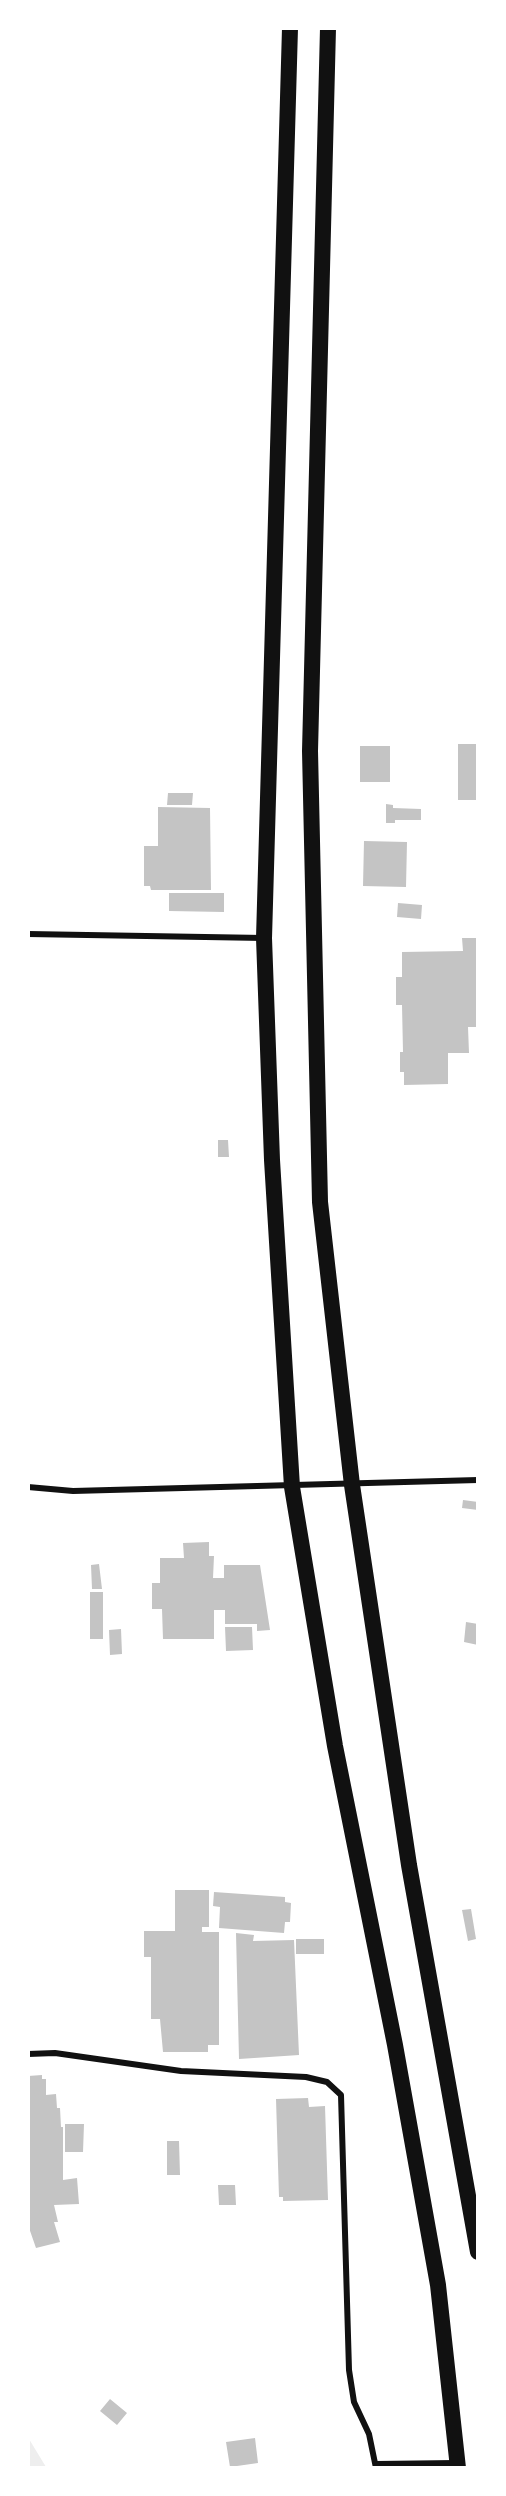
<!DOCTYPE html>
<html>
<head>
<meta charset="utf-8">
<style>
	body { margin:0 }
	#map { position:relative; width:506px; height:2496px; overflow:hidden; background:#fff; font-family:Lato,sans-serif }
	canvas { display:block }
	.frame { position:absolute; inset:0; border:30px solid #fff; pointer-events:none }
</style>
</head>
<body>
<div id="map">
<canvas width="506" height="2496"></canvas>
<div class="frame"></div>
</div>
<script>
const ctx = document.querySelector('canvas').getContext('2d');
ctx.lineJoin = 'round';
function paint(path, color) { ctx.fillStyle = color; ctx.fill(path, 'evenodd'); }
const poly = rows => new Path2D(rows.map(r => 'M' + r).join(''));
function trace(path, color, width, dash) { ctx.strokeStyle = color; ctx.lineWidth = width; ctx.lineCap = dash ? 'butt' : 'round'; ctx.setLineDash(dash || []); ctx.stroke(path); }
const green = poly([
	[28,2439,29,2439,46,2467,29,2467]
]);
const building = poly([
	[458,744,478,744,478,800,458,800],
	[360,746,390,746,390,782,360,782],
	[168,793,193,793,192,805,167,805],
	[386,804,393,805,393,808,421,809,421,820,395,820,395,823,386,823],
	[158,807,210,808,211,890,151,890,150,886,144,886,144,846,158,846],
	[364,841,407,842,406,887,363,886],
	[169,893,224,893,224,912,169,911],
	[398,903,422,905,421,919,397,917],
	[462,938,478,938,478,1027,468,1027,469,1053,448,1053,448,1084,404,1085,404,1072,400,1072,400,1052,403,1052,402,1005,396,1005,396,977,402,977,402,952,463,951],
	[218,1140,228,1140,229,1157,218,1157],
	[463,1500,478,1502,478,1510,462,1508],
	[209,1542,209,1556,214,1556,213,1578,224,1578,224,1565,260,1565,270,1630,257,1631,257,1624,225,1624,225,1610,214,1610,214,1639,163,1639,162,1609,152,1609,152,1583,160,1583,160,1558,184,1558,183,1543],
	[99,1564,102,1589,92,1589,91,1565],
	[90,1592,103,1592,103,1639,90,1639],
	[466,1622,478,1624,478,1645,464,1642],
	[225,1627,252,1627,253,1650,226,1651],
	[121,1629,122,1654,110,1655,109,1630],
	[175,1890,209,1890,209,1927,202,1927,202,1932,219,1932,219,2045,208,2045,208,2052,163,2052,160,2019,151,2019,151,1957,144,1957,144,1931,175,1931],
	[214,1892,285,1897,285,1902,291,1903,290,1922,285,1922,284,1933,219,1928,220,1907,213,1906],
	[471,1909,476,1939,468,1941,462,1910],
	[236,1933,254,1935,253,1941,294,1940,299,2055,239,2059],
	[296,1939,324,1939,324,1954,296,1954],
	[42,2075,42,2079,46,2079,46,2095,56,2094,57,2108,60,2108,61,2127,63,2127,63,2180,77,2178,79,2204,54,2205,58,2222,54,2222,60,2242,36,2248,28,2225,28,2076],
	[308,2098,309,2107,325,2106,328,2200,283,2201,283,2197,279,2197,276,2099],
	[65,2124,84,2124,83,2152,65,2152],
	[167,2141,179,2141,180,2175,167,2175],
	[218,2185,235,2185,236,2205,219,2205],
	[110,2399,127,2413,117,2425,100,2411],
	[255,2438,258,2463,230,2467,226,2442]
]);
const minor = poly([
	[28,934,264,938],
	[28,1487,73,1491,478,1480],
	[28,2054,55,2053,181,2071,306,2077,327,2082,341,2095,349,2370,354,2402,369,2434,376,2468],
	[376,2464,456,2463]
]);
const trunk = poly([
	[290,28,264,938,272,1160,292,1487,335,1746,395,2045,438,2285,458,2468],
	[328,28,310,751,320,1202,352,1485,409,1865,478,2252]
]);
paint(green, '#eee');
paint(building, '#c4c4c4');
trace(minor, '#111', 6);
trace(trunk, '#111', 16);
</script>
</body>
</html>
